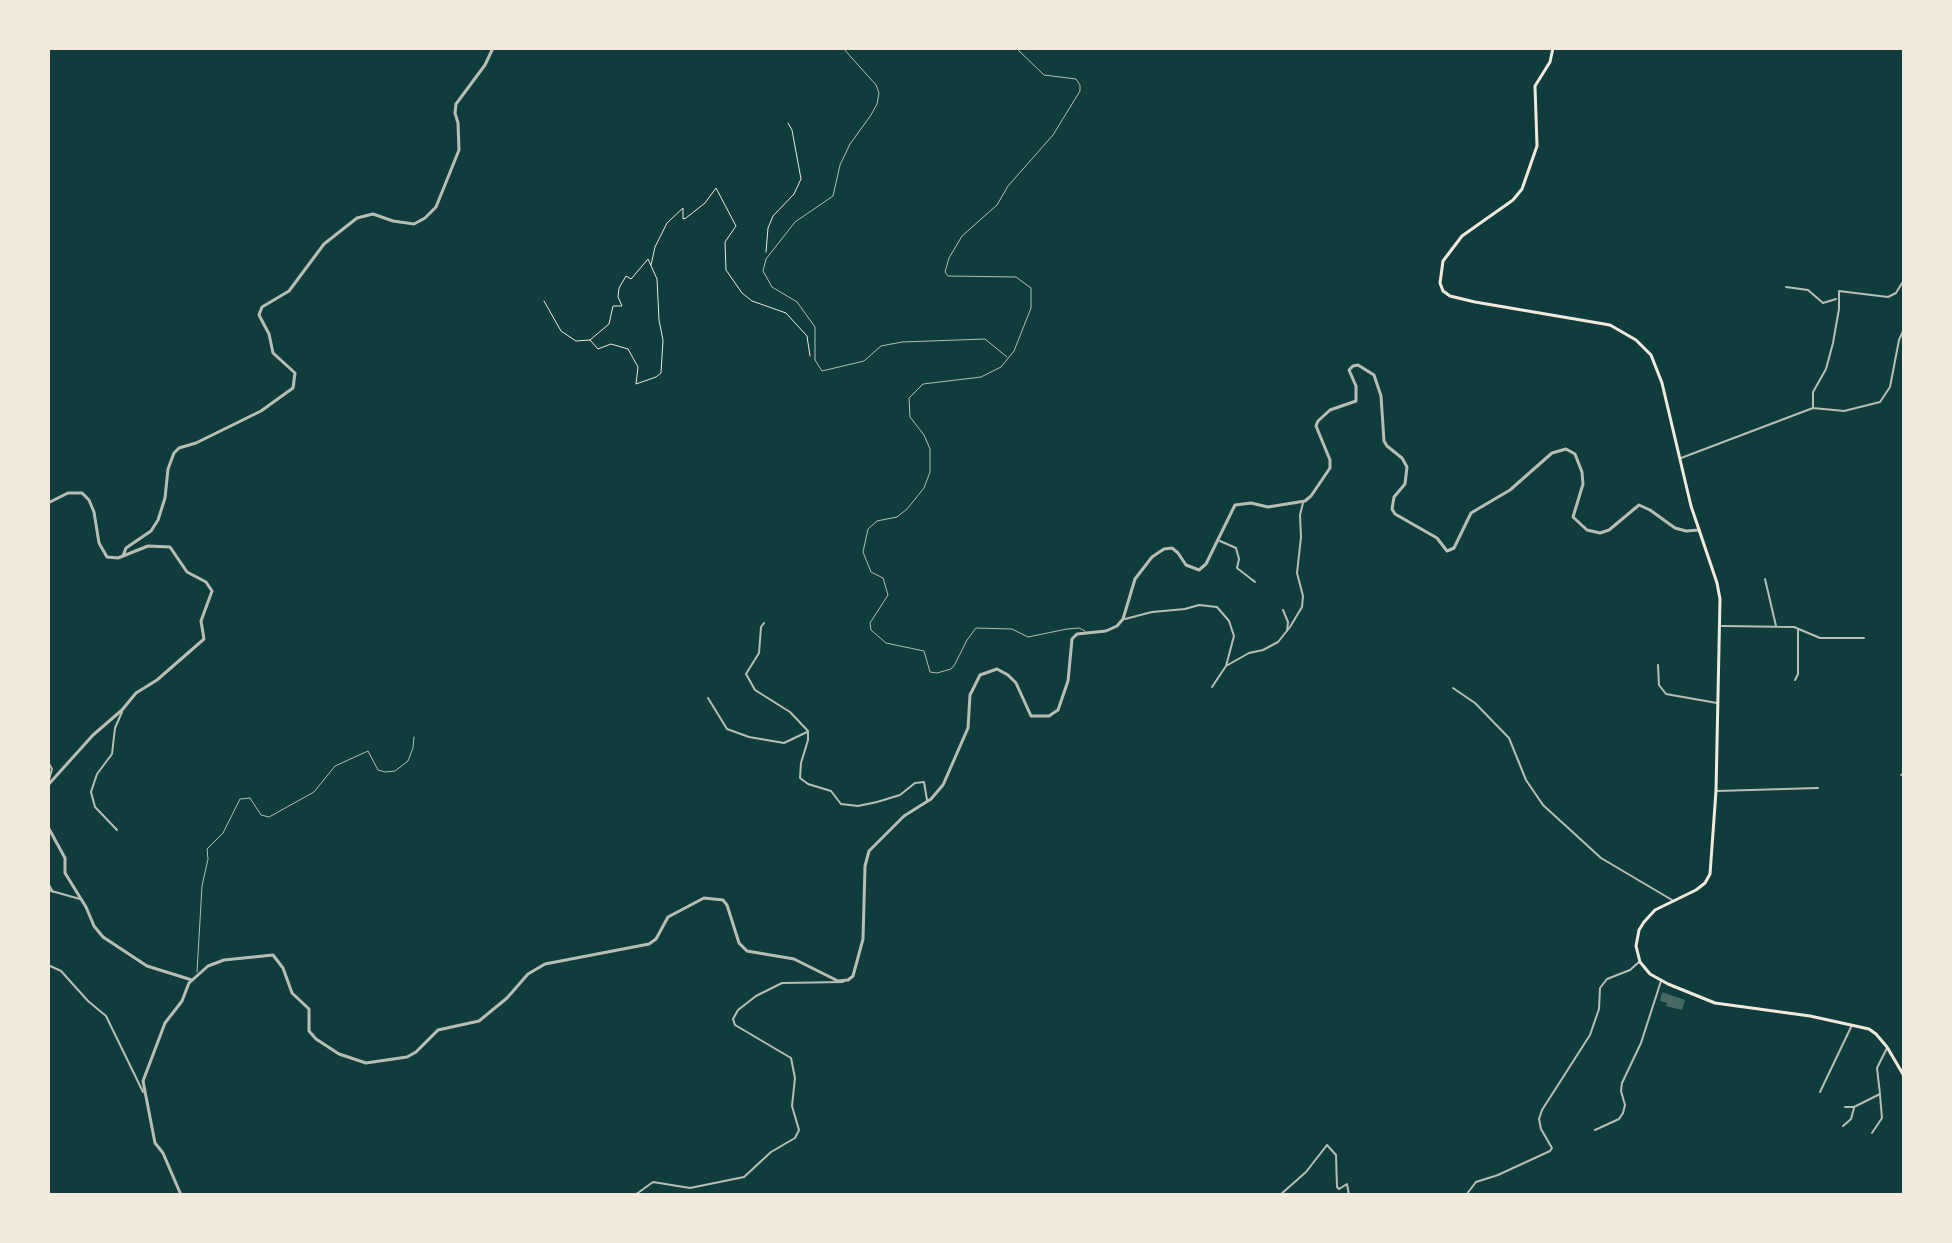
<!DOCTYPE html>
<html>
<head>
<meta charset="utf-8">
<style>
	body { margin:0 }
	#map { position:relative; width:1952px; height:1243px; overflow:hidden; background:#0f3d3e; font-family:Montserrat,sans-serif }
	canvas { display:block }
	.frame { position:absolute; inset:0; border:50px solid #f1e9da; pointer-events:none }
</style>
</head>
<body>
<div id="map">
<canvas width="1952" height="1243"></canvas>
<div class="frame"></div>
</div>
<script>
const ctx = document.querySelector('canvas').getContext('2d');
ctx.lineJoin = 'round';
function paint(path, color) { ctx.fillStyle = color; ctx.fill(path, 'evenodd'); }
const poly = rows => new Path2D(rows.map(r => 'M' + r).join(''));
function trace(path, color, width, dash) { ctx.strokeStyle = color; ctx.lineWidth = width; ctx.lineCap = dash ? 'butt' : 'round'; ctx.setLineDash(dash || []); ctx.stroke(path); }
const building = poly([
	[1662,992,1685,1000,1682,1010,1666,1006,1667,1003,1660,1001]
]);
const path = poly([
	[766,252,768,228,773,216,794,194,801,179,792,130,788,123],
	[651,265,655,247,667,223,683,208,683,219,686,218,705,203,716,188,736,226,725,242,726,270,742,293,752,301,786,313,807,336,810,356],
	[544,301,561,331,576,341,590,340,598,349,611,344,628,349,638,367,636,384,656,377,661,373,663,340,659,320,657,279,648,259,631,279,626,276,619,288,618,297,622,306,613,306,609,324,590,340]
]);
const service = poly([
	[843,48,876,85,879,93,877,104,871,115,850,144,840,165,833,196,795,222,766,259,763,271,772,287,797,302,815,327,815,360,822,371,864,361,881,346,902,342,985,339,1007,357],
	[1016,48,1044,75,1076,79,1080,85,1080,91,1053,135,1008,186,997,205,962,236,949,258,945,272,948,276,1016,277,1031,288,1031,308,1014,351,1001,367,981,377,923,384,909,398,910,417,924,435,930,449,930,472,924,488,907,509,897,517,877,521,868,529,863,552,871,572,883,578,888,595,870,623,871,630,886,643,924,651,930,672,937,673,951,669,955,664,967,640,976,628,1012,629,1028,637,1067,629,1079,628,1085,631],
	[197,972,202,886,208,859,207,849,223,833,240,799,250,798,261,815,269,817,314,792,335,766,368,751,378,770,385,772,395,771,408,761,413,748,414,737]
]);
const minor = poly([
	[1786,287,1808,290,1823,303,1836,299],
	[1813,408,1813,392,1826,369,1833,343,1839,309,1839,291,1888,297,1896,293,1902,283],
	[1681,458,1813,408,1844,411,1880,402,1890,387,1899,340,1904,329],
	[1220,541,1236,548,1239,559,1237,568,1255,582],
	[1765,579,1776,626],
	[1283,610,1288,622,1287,631],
	[1125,619,1152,612,1185,609,1199,605,1217,607,1229,621,1234,636,1226,666,1212,687],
	[764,623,761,627,759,653,746,674,755,690,790,712,808,731,808,740,801,763,800,778,808,784,831,791,841,804,858,806,877,802,900,795,915,783,924,782,927,800],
	[1722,626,1794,627,1820,638,1864,638],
	[1658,665,1659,685,1666,694,1717,703],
	[1226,666,1249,653,1263,650,1278,642,1290,627,1302,607,1303,596,1297,573,1301,537,1300,515,1303,503],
	[1795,680,1798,674,1798,630],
	[1453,688,1475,703,1509,738,1526,780,1543,805,1601,858,1672,900],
	[708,698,727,729,749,737,784,743,807,732],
	[48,762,52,769,48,783],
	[1901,775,1904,773],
	[1717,791,1818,788],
	[117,830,95,807,91,792,97,774,112,754,115,728,122,712],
	[48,883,53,892],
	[48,890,80,899],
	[48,965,61,971,88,1001,106,1016,143,1092],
	[1820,1092,1852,1025],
	[1845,1107,1854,1107,1880,1094,1877,1068,1887,1048],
	[1843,1126,1851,1119,1854,1108],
	[1595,1130,1619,1119,1623,1113,1625,1105,1621,1091,1622,1083,1641,1043,1661,981],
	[1872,1133,1882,1118,1880,1095],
	[635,1195,653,1182,690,1188,744,1177,771,1152,795,1138,799,1130,792,1106,795,1078,791,1058,735,1025,733,1019,738,1010,756,996,782,983,843,982],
	[1280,1195,1306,1172,1327,1145,1336,1155,1337,1187,1339,1189,1347,1184,1349,1195],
	[1466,1195,1476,1182,1498,1175,1550,1151,1552,1148,1541,1129,1539,1119,1542,1110,1590,1035,1599,1009,1600,988,1607,979,1630,970,1639,962]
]);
const tertiary = poly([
	[48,503,68,493,82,493,89,500,94,512,99,543,107,557,118,558,148,546,170,547,187,572,206,582,212,591,201,621,204,639,157,680,136,693,122,710,93,735,48,785],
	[123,556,126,548,151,531,158,520,165,498,168,469,174,453,179,448,196,443,261,411,293,388,295,373,273,353,269,334,259,315,262,307,289,291,324,244,357,218,373,214,393,221,414,224,425,218,436,207,459,150,458,123,455,113,456,104,485,65,493,48],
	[48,827,65,858,65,873,86,907,94,926,103,937,147,966,192,980],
	[181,1195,163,1153,155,1143,143,1081,165,1023,182,1001,189,983,208,966,224,960,273,955,283,968,292,993,309,1009,309,1031,316,1039,339,1054,366,1063,407,1057,416,1052,438,1030,479,1021,507,998,528,974,545,964,649,944,656,939,668,917,704,898,723,900,727,905,739,943,747,951,794,959,838,981,848,980,853,976,863,939,865,866,869,851,904,816,931,799,943,785,968,728,970,695,980,675,997,669,1008,675,1016,683,1031,716,1049,716,1058,710,1068,681,1072,639,1077,634,1106,631,1117,626,1123,619,1135,579,1152,557,1164,549,1172,548,1178,553,1186,565,1199,570,1206,564,1235,505,1251,503,1268,507,1305,501,1311,496,1330,468,1330,460,1316,426,1318,421,1330,410,1356,401,1356,386,1349,370,1353,366,1358,365,1374,375,1381,396,1384,441,1387,446,1402,458,1407,467,1405,484,1394,497,1392,509,1395,514,1437,538,1447,551,1454,548,1471,513,1510,490,1552,453,1566,449,1575,454,1582,472,1583,484,1573,517,1587,530,1600,533,1609,530,1639,505,1650,510,1675,528,1686,531,1699,530]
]);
const secondary = poly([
	[1553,48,1550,62,1535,86,1537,146,1522,189,1513,200,1462,236,1443,261,1440,283,1443,291,1450,296,1475,302,1610,325,1636,340,1651,355,1662,383,1691,506,1717,583,1720,599,1716,791,1710,874,1705,883,1696,890,1655,910,1644,922,1639,930,1636,946,1640,962,1650,974,1668,984,1715,1003,1810,1016,1869,1029,1876,1034,1887,1047,1904,1076],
	[1904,1133,1904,1159]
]);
paint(building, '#486865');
trace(path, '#f1e9da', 1);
trace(service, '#b8beb3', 1);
trace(minor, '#b8beb3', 2);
trace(tertiary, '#b8beb3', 3);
trace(secondary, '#f1e9da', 3);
</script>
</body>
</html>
